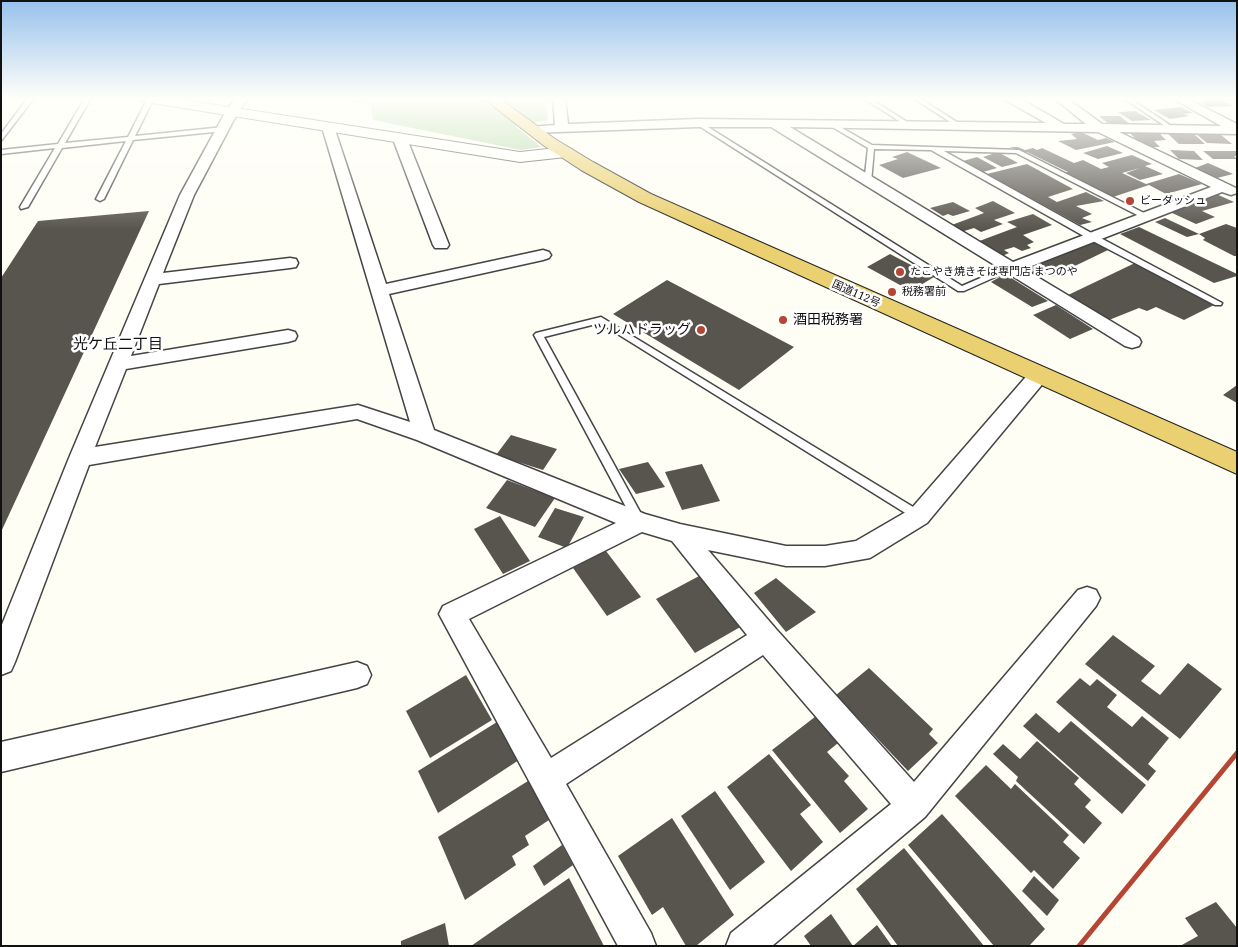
<!DOCTYPE html>
<html>
<head>
<meta charset="utf-8">
<style>
	body { margin:0 }
	#map { position:relative; width:1238px; height:947px; overflow:hidden; background:#fefef5; font-family:"Noto Serif",serif }
	canvas { display:block }
	.frame { position:absolute; inset:0; border:2px solid #111; pointer-events:none }
</style>
</head>
<body>
<div id="map">
<canvas width="1238" height="947"></canvas>
<div class="frame"></div>
</div>
<script>
const ctx = document.querySelector('canvas').getContext('2d');
ctx.lineJoin = 'round';
function paint(path, color) { ctx.fillStyle = color; ctx.fill(path, 'evenodd'); }
const poly = rows => new Path2D(rows.map(r => 'M' + r).join(''));
function trace(path, color, width, dash) { ctx.strokeStyle = color; ctx.lineWidth = width; ctx.lineCap = dash ? 'butt' : 'round'; ctx.setLineDash(dash || []); ctx.stroke(path); }
function label(font, color, halo, rows, align = 'center') {
  ctx.font = font + ' "Noto Serif","Noto Sans JP",serif'; ctx.lineWidth = 5; ctx.setLineDash([]); ctx.textBaseline = 'middle'; ctx.strokeStyle = halo; ctx.fillStyle = color; for (const [text, x, y, turn = 0] of rows) {
    ctx.save(); ctx.translate(x, y); ctx.rotate((+turn || 0) * Math.PI / 180); ctx.textAlign = isNaN(turn) ? turn : align; if (halo) ctx.strokeText(text, 0, 0); ctx.fillText(text, 0, 0); ctx.restore();
  }
}
const forest = poly([
	[331,98,546,98,548,120,515,126,541,147,521,150,373,120,371,105]
]);
const building = poly([
	[1219,99,1234,106,1208,107,1198,101],
	[1181,107,1193,113,1184,114,1189,116,1170,119,1154,110],
	[1135,111,1151,120,1132,121,1118,112],
	[1099,116,1120,116,1131,125,1110,125],
	[1128,131,1158,132,1166,140,1154,141,1160,147,1143,147],
	[1081,132,1098,140,1106,138,1115,142,1076,150,1058,141,1077,139,1071,134],
	[1168,134,1194,134,1205,144,1179,144],
	[1196,134,1220,134,1232,144,1207,143],
	[1107,146,1123,153,1098,159,1083,153],
	[1010,147,1018,147,1025,150,1033,148,1037,150,1042,148,1074,163,1083,160,1101,169,1109,167,1102,163,1132,155,1152,164,1145,166,1163,174,1140,180,1126,173,1140,168,1122,173,1146,184,1179,174,1202,184,1166,194,1149,185,1113,197,1064,173,1068,172,1027,152,1023,152],
	[1170,150,1194,151,1203,160,1179,159],
	[1203,151,1237,151,1237,156,1234,156,1237,159,1213,159],
	[907,152,941,168,903,178,879,165,898,159,892,157],
	[998,152,1018,163,1002,167,983,157],
	[977,157,997,168,983,172,963,161],
	[1208,163,1233,174,1217,178,1195,168],
	[1027,164,1073,189,1048,197,1057,202,1086,192,1104,201,1076,206,1092,214,1082,218,1092,222,1080,225,987,174],
	[1214,193,1234,202,1202,211,1215,217,1196,224,1170,212],
	[993,201,1015,213,994,220,1003,224,981,232,974,228,961,232,949,226,984,213,975,208],
	[953,202,970,211,953,216,948,214,943,216,930,208],
	[149,211,1,532,1,278,38,221],
	[1033,214,1052,225,1023,235,1034,242,1027,245,1031,248,1022,251,1014,247,1004,250,1009,253,1000,257,974,243,1017,227,1007,222],
	[1165,218,1199,234,1187,237,1155,222],
	[1226,224,1237,228,1237,256,1234,256,1203,240,1205,238,1199,234],
	[1139,227,1237,274,1237,276,1214,283,1120,234],
	[1093,239,1108,250,1052,277,1046,274,1039,278,1022,269],
	[890,254,934,277,911,291,867,267],
	[1135,263,1214,305,1184,320,1156,307,1147,311,1139,308,1109,320,1066,296],
	[1005,274,1048,301,1032,307,991,282],
	[667,280,794,347,739,390,613,314],
	[1056,305,1093,329,1070,339,1033,315],
	[1237,385,1237,403,1223,395],
	[511,435,557,449,543,470,496,455],
	[648,462,665,487,636,494,619,469],
	[702,464,720,501,682,510,665,472],
	[507,480,555,498,535,527,486,508],
	[555,508,584,517,567,548,538,537],
	[500,516,530,561,503,574,474,529],
	[606,551,641,597,607,616,573,568],
	[701,575,742,626,695,653,656,599],
	[776,578,816,612,786,632,754,593],
	[1113,635,1155,666,1141,681,1160,695,1188,663,1222,689,1180,739,1085,664],
	[869,668,933,729,929,734,938,743,908,771,836,695],
	[466,675,492,720,430,758,406,711],
	[1080,678,1090,686,1097,679,1117,695,1107,707,1132,727,1142,716,1169,738,1148,764,1156,771,1148,781,1056,702],
	[820,713,843,739,827,752,849,776,844,781,868,809,840,833,772,750],
	[1036,713,1059,733,1071,721,1146,785,1122,814,1023,726],
	[497,722,519,760,438,813,418,771],
	[1037,741,1079,778,1074,784,1091,800,1085,807,1102,823,1084,844,1016,781,1018,777,993,754,1003,744,1020,759],
	[769,754,811,805,800,814,823,842,791,871,727,787],
	[986,765,1011,789,1015,784,1069,835,1063,842,1080,858,1053,889,1034,870,1031,873,955,796],
	[528,781,549,820,525,836,529,845,512,856,516,865,465,900,438,837],
	[715,791,765,862,730,890,681,816],
	[942,814,1045,929,1029,946,994,946,908,845],
	[672,818,734,915,696,946,686,946,663,907,652,915,618,856],
	[562,845,573,865,544,886,533,866],
	[904,848,984,946,898,946,856,889],
	[1034,876,1059,900,1047,916,1022,891],
	[569,878,604,946,471,946],
	[1216,902,1237,928,1237,946,1180,946,1198,936,1185,918],
	[831,914,853,946,811,946,804,936],
	[445,923,449,946,401,946,401,941],
	[877,925,892,946,853,946]
]);
const service = poly([
	[28,98,34,98,1,141,1,134,28,98],
	[85,98,91,98,65,143,128,137,148,98,154,98,135,136,224,127,227,129,224,131,133,140,104,199,100,201,96,199,126,141,62,148,28,207,21,209,20,207,55,148,1,154,1,150,58,144,85,98],
	[863,98,869,98,912,125,907,126,863,98],
	[913,98,919,98,963,126,958,127,913,98],
	[1123,98,1129,98,1176,129,1171,130,1123,98],
	[696,122,700,122,962,286,1006,267,1012,267,1013,269,964,291,958,291,696,124,696,122],
	[829,123,833,123,872,145,1019,150,1150,216,1143,218,1016,153,944,151,1095,235,1222,303,1221,305,1215,305,1089,239,931,150,874,149,871,182,864,184,868,148,829,125,829,123],
	[601,317,923,513,925,516,923,519,915,519,600,323,544,337,645,521,643,524,635,524,534,335,536,333,601,317]
]);
const minor = poly([
	[236,98,248,98,238,112,194,195,163,273,290,258,296,259,298,263,296,267,290,268,159,284,131,356,288,330,295,332,297,336,295,340,288,342,126,369,95,447,358,405,410,422,322,127,328,123,334,127,386,284,543,250,549,252,551,255,549,258,543,260,389,294,434,430,645,514,680,524,786,546,825,546,856,541,911,509,1031,371,1038,369,1045,371,1048,376,1045,381,927,523,870,558,825,566,786,566,708,550,776,629,914,782,1078,590,1087,587,1096,590,1100,598,1096,606,925,817,772,946,726,946,731,933,891,804,763,655,566,784,651,933,656,946,618,946,439,614,443,606,616,523,417,440,357,419,89,465,15,662,11,671,1,675,1,627,69,458,180,195,226,111,236,98],
	[642,532,672,541,747,635,551,758,469,619,642,532],
	[553,98,565,98,568,124,698,119,1046,123,1007,101,1005,98,1019,98,1064,124,1086,124,1054,98,1067,98,1102,124,1221,126,1172,98,1186,98,1237,124,1237,134,1119,132,1236,188,1237,193,1231,195,1222,192,1024,269,1139,338,1141,342,1139,346,1132,348,1125,346,1009,274,1003,273,1001,269,771,127,698,127,531,133,530,130,531,127,555,125,553,98],
	[790,127,1098,132,1211,187,1013,262,790,127],
	[400,135,407,139,449,245,447,248,435,248,433,245,393,139,400,135],
	[357,662,367,666,371,675,367,684,357,688,1,772,1,742,357,662]
]);
const tertiary = poly([
	[139,98,171,98,520,152,566,147,572,149,574,152,572,155,566,157,520,162,146,102,141,101,139,98]
]);
const trunk = poly([
	[483,98,499,98,555,139,593,162,651,194,1237,452,1237,474,639,202,581,170,543,145,483,98]
]);
const rail = poly([
	[1079,946,1237,753]
]);
const markers = [
	[1130,201,5,"#b54634"],
	[900,272,5,"#b54634"],
	[892,292,5,"#b54634"],
	[783,320,5,"#b54634"],
	[701,330,5,"#b54634"]
];
const farPoinames = [
	["ビーダッシュ",1140,201],
	["たこやき焼きそば専門店 まつのや",910,272],
	["税務署前",902,292]
];
const farStreetnames = [
	["国道112号",856,294,24]
];
const poiNames = [
	["酒田税務署",793,320],
	["ツルハドラッグ",691,330,"right"]
];
const neighbourhoodNames = [
	["光ケ丘二丁目",118,345]
];
paint(forest, '#afd6a1');
paint(building, '#58544e');
trace(service, '#444', 3);
trace(minor, '#444', 3);
trace(tertiary, '#444', 2);
trace(trunk, '#222', 2);
paint(service, '#fff');
paint(minor, '#fff');
paint(tertiary, '#fff');
paint(trunk, '#ead070');
trace(rail, '#b54634', 5);
const sky = ctx.createLinearGradient(0, 0, 0, 230);
sky.addColorStop(0, '#97c1ec');
sky.addColorStop(0.43, '#fffffa');
sky.addColorStop(1, '#fffffa00');
ctx.fillStyle = sky;
ctx.fillRect(0, 0, 1238, 230);
for (const [x, y, r, color] of markers) { const dot = new Path2D(); dot.arc(x, y, r, 0, 2 * Math.PI); ctx.fillStyle = color; ctx.fill(dot); trace(dot, '#fff', 2); }
label('11px', '#111', '#fff', farPoinames, 'left');
label('11px', '#111', '#fff', farStreetnames);
label('14px', '#111', '#fff', poiNames, 'left');
label('15px', '#111', '#fff', neighbourhoodNames);
</script>
</body>
</html>
